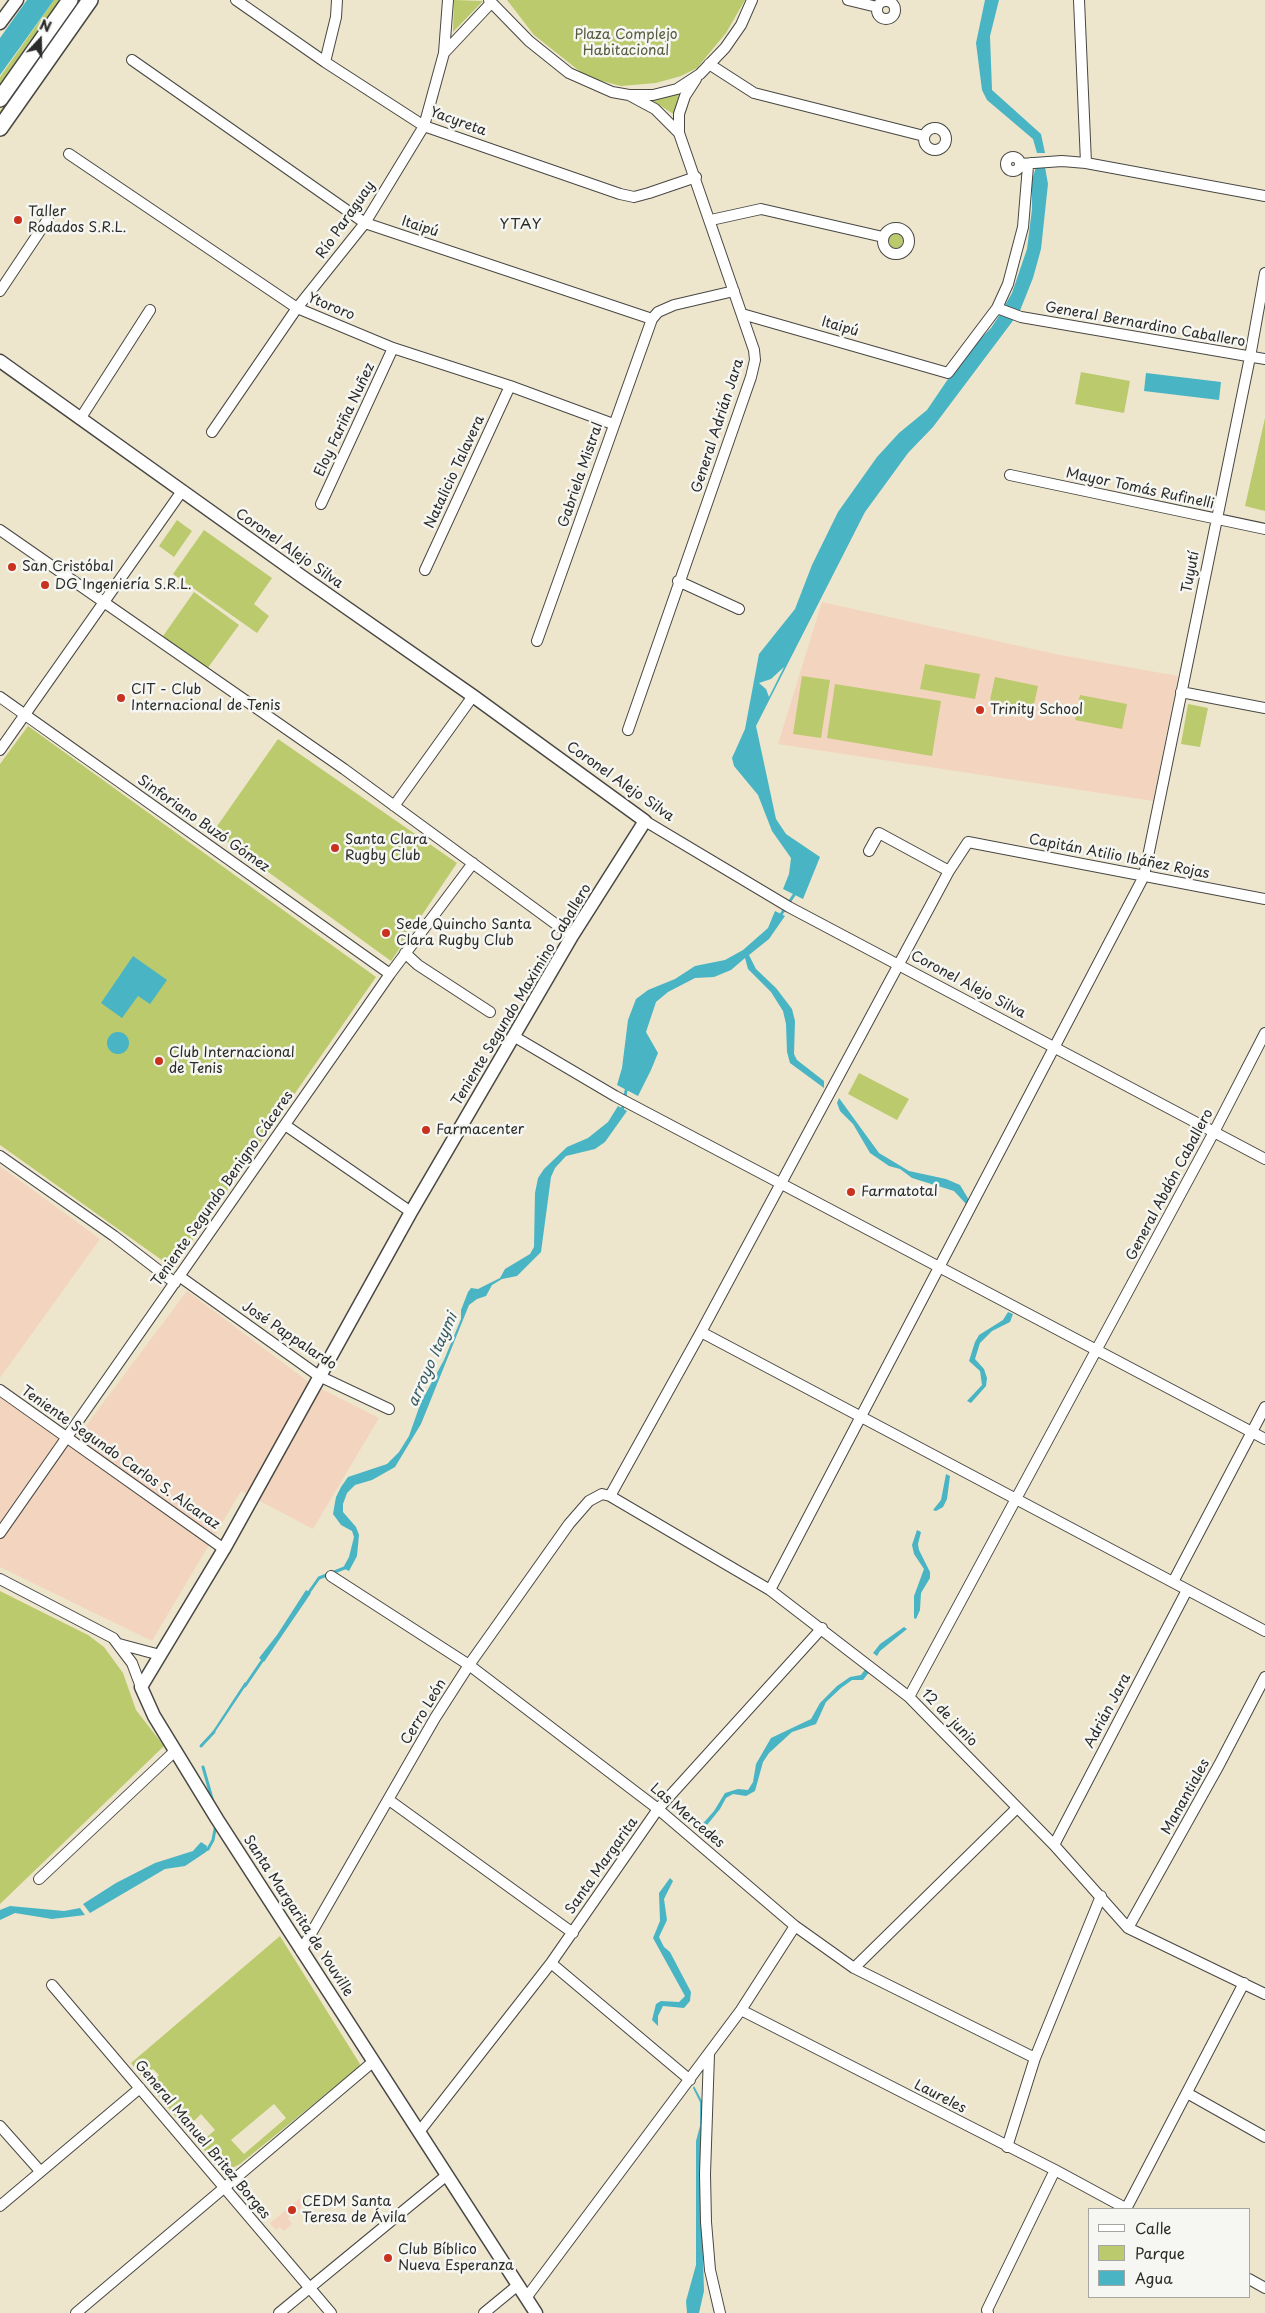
<!DOCTYPE html>
<html>
<head>
<meta charset="utf-8">
<style>
	body { margin:0 }
	#map { position:relative; width:1265px; height:2313px; overflow:hidden; background:#ede6cd; font-family:"Playpen Sans",sans-serif }
	canvas { display:block }
	.legend { position:absolute; left:1088px; top:2208px; width:162px; height:90px; box-sizing:border-box; background:#f6f6f2; border:1px solid #a5a5a2; margin:0; padding:6px 9px; list-style:none; font-size:15px; color:#2b2b2b }
	.legend li { display:flex; align-items:center; gap:10px; height:25px }
	.legend b { width:25px; border:1px solid #a5a5a2 }
	.north { position:absolute; left:15px; top:15px; width:50px; height:50px; -webkit-text-stroke:4px #f6f6f2; paint-order:stroke; rotate:21deg; font-size:14px; font-weight:700; line-height:20px; text-align:center; color:#2b2b2b }
	.north::after { content:''; display:block; margin:auto; width:18px; height:22px; background:#2b2b2b; clip-path:polygon(50% 0,100% 100%,50% 72%,0 100%) }
</style>
</head>
<body>
<div id="map">
<canvas width="1265" height="2313"></canvas>
<ul class="legend">
<li><b style="height:6px;background:#fff"></b>Calle</li>
<li><b style="height:14px;background:#bbca6d"></b>Parque</li>
<li><b style="height:14px;background:#48b4c4"></b>Agua</li>
</ul>
<div class="north">N</div>
</div>
<script>
const ctx = document.querySelector('canvas').getContext('2d');
ctx.lineJoin = 'round';
function paint(path, color) { ctx.fillStyle = color; ctx.fill(path, 'evenodd'); }
const poly = rows => new Path2D(rows.map(r => 'M' + r).join(''));
function trace(path, color, width, dash) { ctx.strokeStyle = color; ctx.lineWidth = width; ctx.lineCap = dash ? 'butt' : 'round'; ctx.setLineDash(dash || []); ctx.stroke(path); }
function label(font, color, halo, rows, align = 'center') {
  ctx.font = font + ' "Playpen Sans",sans-serif'; ctx.lineWidth = 5; ctx.setLineDash([]); ctx.textBaseline = 'middle'; ctx.strokeStyle = halo; ctx.fillStyle = color; for (const [text, x, y, turn = 0] of rows) {
    ctx.save(); ctx.translate(x, y); ctx.rotate((+turn || 0) * Math.PI / 180); ctx.textAlign = isNaN(turn) ? turn : align; if (halo) ctx.strokeText(text, 0, 0); ctx.fillText(text, 0, 0); ctx.restore();
  }
}
const built = poly([
	[822,602,1055,654,1178,676,1153,801,778,744],
	[0,1166,100,1239,0,1378],
	[187,1291,310,1383,379,1418,313,1529,241,1491,152,1641,0,1567,0,1394,73,1443],
	[303,2196,308,2202,288,2218,292,2224,284,2231,280,2227,276,2230,270,2223]
]);
const green = poly([
	[54,0,62,0,0,89,0,77],
	[78,0,83,0,0,118,0,111],
	[454,0,483,1,453,32,453,30],
	[507,0,745,0,726,33,697,68,681,76,656,83,621,86,587,77,534,35],
	[679,93,675,115,653,101,653,100],
	'889 241a7 7 0 1 1 14 0a7 7 0 1 1-14 0Z',
	[1081,372,1130,381,1124,413,1075,404],
	[1265,418,1265,511,1245,506],
	[177,520,192,531,174,557,159,546],
	[204,530,272,578,254,604,269,616,257,633,173,574],
	[194,592,239,625,207,669,163,636],
	[925,664,980,674,975,699,920,689],
	[802,676,830,680,821,738,793,734],
	[995,677,1038,686,1033,709,990,700],
	[835,684,941,701,932,756,827,738],
	[1080,695,1127,704,1122,729,1075,720],
	[1188,704,1208,708,1200,747,1181,744],
	[28,726,376,977,173,1268,0,1145,0,764],
	[278,739,457,863,391,961,213,832],
	[859,1073,909,1099,897,1120,848,1094],
	[0,1591,88,1635,104,1647,123,1673,136,1710,164,1746,0,1904],
	[280,1936,360,2064,359,2067,240,2164,226,2171,221,2170,149,2085,159,2075,153,2069,143,2078,131,2063],
	[274,2104,286,2118,244,2154,231,2140],
	[201,2114,215,2130,207,2137,193,2122]
]);
const water = poly([
	[27,0,54,0,0,75,0,38],
	[985,0,999,0,990,36,992,90,1041,134,1045,153,1037,153,1033,139,987,100,982,90,976,43],
	[1036,167,1045,167,1048,184,1041,249,1033,278,1019,313,1004,307,1012,293,1027,249,1032,209,1032,180],
	[1001,313,1015,318,933,427,908,453,865,512,756,726,776,819,786,834,820,857,803,899,783,889,789,874,791,858,772,831,758,795,734,766,732,758,745,729,759,654,795,609,812,565,838,512,877,457,899,433,927,410,963,357,991,328],
	[784,667,769,697,766,689,759,683,771,679],
	[1146,373,1221,382,1219,400,1144,391],
	[775,911,785,916,769,939,749,955,756,969,776,988,792,1009,795,1021,794,1054,797,1060,824,1081,824,1088,790,1063,787,1052,786,1024,783,1011,771,992,748,969,745,958,731,970,714,977,695,978,668,992,656,1002,646,1032,658,1053,651,1070,638,1096,617,1085,622,1068,628,1020,636,999,648,990,675,979,695,966,725,960,743,950,768,928],
	[133,956,167,980,150,1004,138,996,122,1018,101,1003],
	'107 1043a11 11 0 1 1 22 0a11 11 0 1 1-22 0Z',
	[839,1098,879,1153,909,1171,946,1179,960,1185,969,1200,966,1204,954,1191,912,1178,900,1169,889,1166,870,1153,853,1124,840,1111,837,1103],
	[618,1106,627,1111,605,1142,595,1149,566,1156,555,1168,551,1177,541,1252,517,1276,502,1279,492,1285,486,1296,477,1299,469,1305,421,1424,395,1467,372,1480,355,1485,347,1493,343,1504,343,1512,356,1527,359,1535,357,1556,349,1571,343,1568,349,1557,354,1537,352,1531,341,1525,333,1514,336,1497,341,1487,348,1477,387,1464,399,1452,409,1436,421,1402,444,1360,461,1319,461,1310,468,1292,471,1288,478,1289,500,1278,505,1269,530,1254,534,1247,535,1193,538,1178,544,1169,567,1147,588,1138,608,1122],
	[1008,1312,1013,1314,1010,1322,992,1331,980,1343,975,1359,984,1369,987,1378,986,1386,971,1403,967,1401,982,1385,980,1371,969,1361,975,1342,979,1335,1003,1320],
	[946,1474,950,1476,947,1499,943,1507,936,1511,933,1510,941,1500],
	[917,1530,921,1532,918,1544,919,1550,930,1572,930,1578,921,1593,920,1610,916,1619,914,1618,914,1596,924,1569,914,1554,912,1545],
	[306,1590,311,1593,264,1662,259,1658,277,1635],
	[904,1627,907,1629,880,1651,877,1656,873,1653,880,1644],
	[866,1668,870,1671,863,1680,852,1680,841,1688,826,1702,816,1724,792,1732,769,1753,763,1762,755,1791,746,1796,733,1794,726,1798,720,1809,703,1830,699,1828,714,1811,725,1793,738,1789,748,1790,753,1782,756,1764,771,1738,811,1719,820,1703,837,1686,850,1677,861,1675],
	[245,1682,247,1684,213,1735,211,1734],
	[201,1842,207,1846,206,1852,185,1866,165,1869,90,1913,83,1904,116,1883,155,1863,193,1851],
	[670,1878,673,1881,664,1899,667,1920,659,1937,664,1947,670,1952,691,1992,690,2001,684,2008,663,2006,658,2016,658,2026,652,2020,656,2004,661,2001,679,2002,685,1996,653,1938,660,1921,659,1893],
	[10,1906,64,1911,80,1908,85,1915,52,1919,15,1913,0,1920,0,1910],
	[694,2086,702,2101,701,2188,704,2291,699,2313,687,2313,686,2301,696,2265,696,2141,700,2126,700,2102,693,2088]
]);
const stream = poly([
	[780,916,796,892],
	[622,1111,627,1086],
	[307,1595,319,1578,347,1567],
	[245,1686,264,1658],
	[201,1746,214,1732],
	[203,1767,213,1802],
	[203,1851,208,1849,213,1840,216,1824]
]);
const minor = poly([
	[236,0,325,62,424,126,620,194,634,197,649,193,696,177],
	[489,0,529,41,569,73,612,92,629,95,653,95,677,89,700,74,725,48,741,25,752,0],
	[848,0,877,7],
	[1079,0,1086,163],
	'877 10a9 9 0 1 1 18 0a9 9 0 1 1-18 0Z',
	[444,53,491,3],
	[132,60,365,223,652,319,658,312,674,305,734,291],
	[325,62,336,17,337,0],
	[709,64,754,93,924,136],
	'924 139a11 11 0 1 1 22 0a11 11 0 1 1-22 0Z',
	[679,133,679,114,685,96,696,79],
	[69,154,297,308,393,348,510,386,613,424],
	'1006 164a7 7 0 1 1 14 0a7 7 0 1 1-14 0Z',
	[1020,164,1062,161,1086,163,1265,196],
	[711,220,761,209,883,237],
	'883 241a13 13 0 1 1 26 0a13 13 0 1 1-26 0Z',
	[0,291,48,219],
	[997,308,1021,317,1265,359],
	[742,314,948,373,997,308,1008,284,1023,227,1028,166,1031,163],
	[80,419,150,310],
	[212,432,297,308,365,223,424,126,444,53,448,0],
	[1010,475,1265,529],
	[321,504,393,348],
	[0,530,344,769,572,936],
	[425,570,510,386],
	[678,581,739,609],
	[537,641,652,319],
	[1181,692,1265,708],
	[0,697,390,974],
	[628,730,751,377,755,360,754,350,679,133,655,109,629,95],
	[0,750,182,491],
	[394,806,473,696],
	[645,821,789,907,1265,1159],
	[869,851,879,833,949,871],
	[405,953,418,965,490,1012],
	[515,1037,615,1096,1265,1439],
	[285,1125,411,1212],
	[0,1156,114,1236,175,1283],
	[179,1276,319,1376,389,1409],
	[701,1332,1265,1631],
	[0,1390,224,1549],
	[610,1496,701,1332,949,871,968,842,1265,899],
	[0,1533,390,974,473,863],
	[331,1576,469,1665,658,1809,795,1926,854,1968,1035,2058],
	[0,1579,113,1638,132,1663,141,1687],
	[1173,1582,1265,1407],
	[770,1590,1144,876,1250,357,1265,273],
	[119,1644,160,1655],
	[909,1697,1214,1132,1265,1033],
	[389,1800,573,1933],
	[1054,1845,1187,1590],
	[39,1879,175,1751],
	[1128,1928,1219,1765,1265,1677],
	[301,1951,435,1718,469,1665,569,1524,589,1501,602,1494,610,1496,770,1590,909,1697,1054,1845,1128,1928,1265,1994],
	[551,1963,690,2080],
	[854,1968,1017,1808],
	[52,1985,331,2313],
	[741,2010,1055,2170,1127,2209],
	[709,2054,705,2174,706,2222,710,2270,720,2313],
	[1187,2093,1265,2137],
	[0,2126,40,2171],
	[419,2132,551,1963,658,1809,822,1628],
	[1007,2147,1035,2058,1101,1896],
	[0,2206,140,2088],
	[1126,2209,1244,1983],
	[1249,2279,1265,2288],
	[526,2298,741,2010,795,1926],
	[76,2313,374,2061],
	[279,2313,447,2175],
	[484,2313,518,2285],
	[988,2313,987,2310,1055,2170]
]);
const major = poly([
	[0,23,17,0],
	[0,361,304,578,473,696,645,821,572,936,411,1212,224,1549,141,1687,154,1716,217,1819,536,2313]
]);
const highway = poly([
	[0,99,70,0],
	[0,128,90,0]
]);
const markers = [
	[18,220,5,"#c8321e"],
	[12,567,5,"#c8321e"],
	[45,585,5,"#c8321e"],
	[121,698,5,"#c8321e"],
	[980,710,5,"#c8321e"],
	[335,848,5,"#c8321e"],
	[386,933,5,"#c8321e"],
	[159,1061,5,"#c8321e"],
	[426,1130,5,"#c8321e"],
	[851,1192,5,"#c8321e"],
	[292,2210,5,"#c8321e"],
	[388,2258,5,"#c8321e"]
];
const parkNames = [
	["Plaza Complejo",626,35],
	["Habitacional",626,51]
];
const streetNames = [
	["Yacyreta",458,122,20],
	["Río Paraguay",346,220,-55],
	["Itaipú",420,227,18],
	["Ytororo",331,307,23],
	["General Bernardino Caballero",1145,325,10],
	["Itaipú",840,327,16],
	["Eloy Fariña Nuñez",345,420,-65],
	["General Adrián Jara",718,426,-72],
	["Natalicio Talavera",455,472,-65],
	["Gabriela Mistral",581,475,-71],
	["Mayor Tomás Rufinelli",1140,489,12],
	["Coronel Alejo Silva",289,549,35],
	["Tuyutí",1191,572,-79],
	["Coronel Alejo Silva",620,782,35],
	["Sinforiano Buzó Gómez",203,824,35],
	["Capitán Atilio Ibáñez Rojas",1119,857,11],
	["Coronel Alejo Silva",968,985,28],
	["Teniente Segundo Maximino Caballero",522,995,-59],
	["General Abdón Caballero",1170,1185,-62],
	["Teniente Segundo Benigno Cáceres",223,1189,-55],
	["José Pappalardo",289,1336,34],
	["Teniente Segundo Carlos S. Alcaraz",120,1458,35],
	["Adrián Jara",1108,1711,-62],
	["Cerro León",424,1712,-59],
	["12 de junio",949,1718,46],
	["Manantiales",1186,1797,-61],
	["Las Mercedes",687,1816,40],
	["Santa Margarita",602,1866,-55],
	["Santa Margarita de Youville",298,1916,57],
	["Laureles",940,2097,27],
	["General Manuel Britez Borges",202,2140,50]
];
const poiNames = [
	["Taller",28,212],
	["Rodados S.R.L.",28,228],
	["San Cristóbal",22,567],
	["DG Ingeniería S.R.L.",55,585],
	["CIT - Club",131,690],
	["Internacional de Tenis",131,706],
	["Trinity School",990,710],
	["Santa Clara",345,840],
	["Rugby Club",345,856],
	["Sede Quincho Santa",396,925],
	["Clara Rugby Club",396,941],
	["Club Internacional",169,1053],
	["de Tenis",169,1069],
	["Farmacenter",436,1130],
	["Farmatotal",861,1192],
	["CEDM Santa",302,2202],
	["Teresa de Ávila",302,2218],
	["Club Bíblico",398,2250],
	["Nueva Esperanza",398,2266]
];
const neighbourhoodNames = [
	["YTAY",521,225]
];
const waterNames = [
	["arroyo Itaymi",433,1360,-66]
];
paint(built, '#f3d4be');
paint(green, '#bbca6d');
paint(water, '#48b4c4');
trace(stream, '#48b4c4', 3);
trace(minor, '#484743', 12);
trace(major, '#484743', 15);
trace(highway, '#484743', 18);
trace(minor, '#fff', 10);
trace(major, '#fff', 12);
trace(highway, '#fff', 15);
for (const [x, y, r, color] of markers) { const dot = new Path2D(); dot.arc(x, y, r, 0, 2 * Math.PI); ctx.fillStyle = color; ctx.fill(dot); trace(dot, '#f6f6f2', 2); }
label('14px', '#565b3f', '#f6f6f2', parkNames);
label('14px', '#2b2b2b', '#f6f6f2', streetNames);
label('14px', '#2b2b2b', '#f6f6f2', poiNames, 'left');
ctx.letterSpacing = '1px';
label('15px', '#2b2b2b', '#f6f6f2', neighbourhoodNames);
ctx.letterSpacing = '0px';
label('italic 15px', '#355b61', '#f6f6f2', waterNames);
</script>
</body>
</html>
